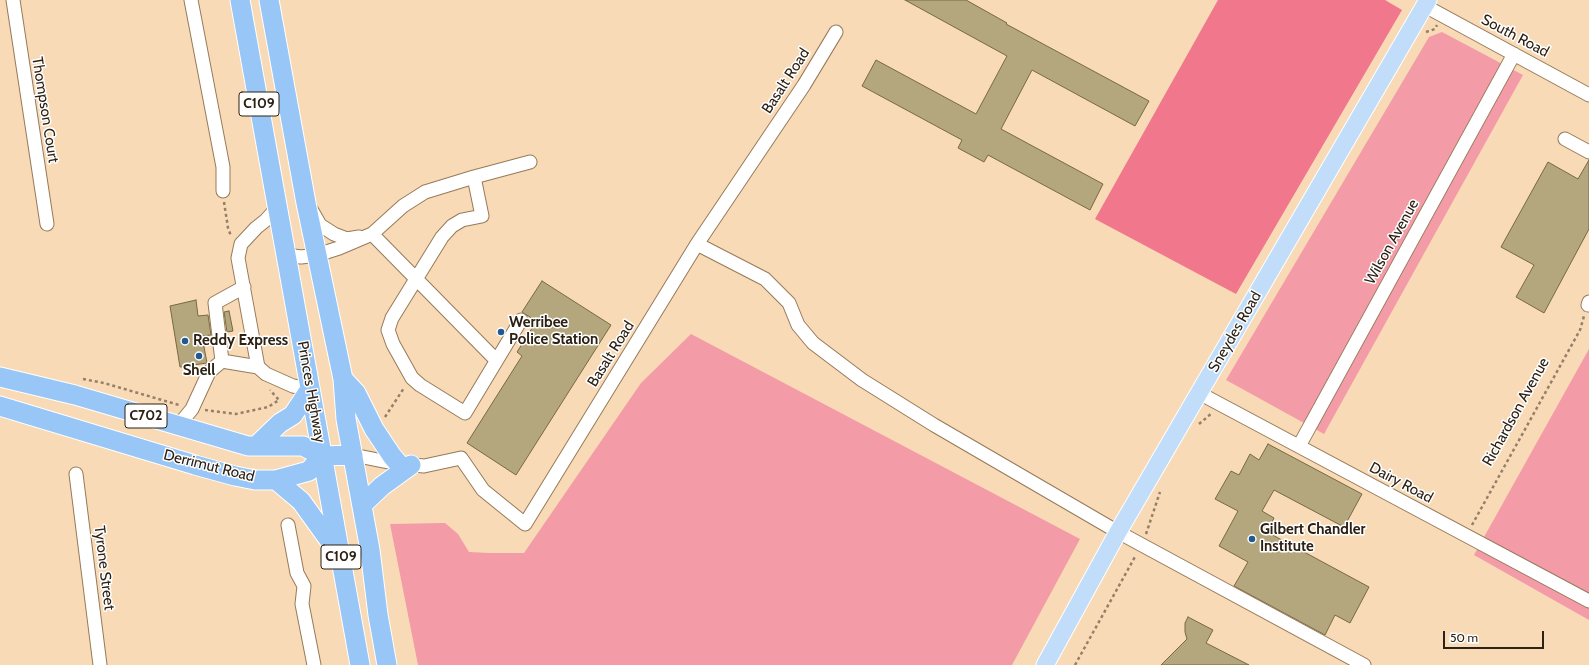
<!DOCTYPE html>
<html>
<head>
<meta charset="utf-8">
<style>
	body { margin:0 }
	#map { position:relative; width:1589px; height:665px; overflow:hidden; background:#f9dab6; font-family:Cabin,sans-serif }
	canvas { display:block }
	.scale { position:absolute; left:1443px; top:631px; width:101px; height:18px; box-sizing:border-box; border:2px solid #2c2114; border-top:0; padding-left:5px; font-size:12px; line-height:14px; white-space:nowrap; color:#2c2114; -webkit-text-stroke:3px #fff; paint-order:stroke }
</style>
</head>
<body>
<div id="map">
<canvas width="1589" height="665"></canvas>
<div class="scale">50 m</div>
</div>
<script>
const ctx = document.querySelector('canvas').getContext('2d');
ctx.lineJoin = 'round';
function paint(path, color) { ctx.fillStyle = color; ctx.fill(path, 'evenodd'); }
const poly = rows => new Path2D(rows.map(r => 'M' + r).join(''));
function trace(path, color, width, dash) { ctx.strokeStyle = color; ctx.lineWidth = width; ctx.lineCap = dash ? 'butt' : 'round'; ctx.setLineDash(dash || []); ctx.stroke(path); }
function label(font, color, halo, rows, align = 'center') {
  ctx.font = font + ' Cabin,sans-serif'; ctx.lineWidth = 3; ctx.setLineDash([]); ctx.textBaseline = 'middle'; ctx.strokeStyle = halo; ctx.fillStyle = color; for (const [text, x, y, turn = 0] of rows) {
    ctx.save(); ctx.translate(x, y); ctx.rotate((+turn || 0) * Math.PI / 180); ctx.textAlign = isNaN(turn) ? turn : align; if (halo) ctx.strokeText(text, 0, 0); ctx.fillText(text, 0, 0); ctx.restore();
  }
}
const green = poly([
	[1442,32,1523,75,1324,434,1226,380,1429,37],
	[691,334,1080,539,1012,665,418,665,390,524,445,523,458,534,469,552,489,553,524,553,641,383],
	[1589,349,1589,620,1474,555]
]);
const forest = poly([
	[1218,0,1385,0,1402,10,1236,294,1095,219]
]);
const building = poly([
	[905,0,966,0,1007,23,1006,24,1149,101,1135,126,1032,70,1001,129,1103,184,1090,210,988,155,984,162,958,148,962,140,862,86,876,60,976,114,1007,56,905,0],
	[1589,160,1589,229,1544,313,1516,297,1534,265,1501,247,1548,162,1578,179,1589,160],
	[542,281,611,325,516,475,467,443,522,356,517,352,534,325,530,323,533,319,522,312,542,281],
	[196,300,198,316,208,315,211,335,202,336,207,363,180,367,170,306,196,300],
	[229,311,233,331,227,332,224,312,229,311],
	[1268,444,1362,494,1344,527,1274,490,1262,511,1274,518,1267,532,1369,587,1350,623,1335,615,1325,635,1234,586,1248,562,1219,546,1238,511,1215,499,1231,471,1239,475,1250,454,1259,460,1268,444],
	[1188,617,1213,630,1206,643,1249,665,1161,665,1187,639,1185,632,1185,623,1188,617]
]);
const path = poly([
	[1426,32,1435,29,1437,25],
	[224,202,228,228,231,236],
	[83,379,104,383,179,405],
	[205,410,236,414,268,407,279,400,270,390],
	[385,417,404,388],
	[1199,424,1212,413],
	[1472,525,1580,330,1584,316],
	[1146,534,1160,492],
	[1075,665,1136,555]
]);
const minor = poly([
	[13,0,47,224],
	[191,0,223,167,223,191],
	[1425,6,1589,95],
	[1565,139,1589,152],
	[474,177,482,216,462,220,452,226,442,237,392,318,388,330,393,344,412,378,420,385,465,413,521,320],
	[277,208,266,220,256,228,241,244,238,258,258,367,266,374,293,386,310,389],
	[312,211,320,225,334,234,347,239,359,237],
	[372,234,496,360],
	[697,244,765,279,789,303,798,325,813,343,862,380,934,425,1118,532,1364,665],
	[285,251,294,256,301,257,317,255,339,248,372,234,403,206,425,192,474,177,530,162],
	[1588,305,1589,302],
	[222,361,258,367],
	[1199,393,1589,601],
	[178,426,192,409,209,372,222,361,215,303,244,287],
	[1299,446,1514,54],
	[353,455,393,463,424,466,461,458,483,490,525,524,697,244,804,85,836,32],
	[76,474,100,665],
	[288,525,297,573,304,586,302,604,314,665]
]);
const major = poly([
	[1045,665,1118,532,1428,0]
]);
const highway = poly([
	[240,0,360,665],
	[269,0,306,203,343,379,346,419,370,550,378,615,387,665],
	[0,377,75,395,248,446,303,446,322,456,353,455],
	[343,379,356,393,374,429,392,456,398,463],
	[0,406,195,465,235,476,255,480,276,480,309,471,322,456],
	[256,446,280,423,293,415,310,389],
	[276,480,301,501,337,551],
	[362,505,382,486,411,465]
]);
const markers = [
	[501,332,4,"#215a92"],
	[185,341,4,"#215a92"],
	[199,356,4,"#215a92"],
	[1252,539,4,"#215a92"]
];
const shields = [
	[259,104,40],
	[146,416,42],
	[341,557,40]
];
const shieldNames = [
	["C109",259,104],
	["C702",146,416],
	["C109",341,557]
];
const streetNames = [
	["South Road",1515,36,28],
	["Basalt Road",786,81,-57],
	["Thompson Court",45,110,81],
	["Wilson Avenue",1392,242,-61],
	["Sneydes Road",1235,332,-60],
	["Basalt Road",611,354,-58],
	["Princes Highway",311,392,80],
	["Richardson Avenue",1516,412,-61],
	["Derrimut Road",209,466,14],
	["Dairy Road",1401,483,28],
	["Tyrone Street",104,568,83]
];
const poiNames = [
	["Werribee",509,323],
	["Police Station",509,340],
	["Reddy Express",193,341],
	["Shell",199,371,"center"],
	["Gilbert Chandler",1260,530],
	["Institute",1260,547]
];
paint(green, '#f39ba7');
paint(forest, '#f0778c');
paint(building, '#b4a67d');
trace(building, '#766942', 1);
trace(minor, '#967a59', 15);
trace(major, '#fff', 19);
trace(highway, '#fff', 21);
trace(path, '#958067', 2.5, [3, 3]);
trace(minor, '#fff', 13);
trace(major, '#c1ddfa', 17);
trace(highway, '#98c6f7', 19);
for (const [x, y, r, color] of markers) { const dot = new Path2D(); dot.arc(x, y, r, 0, 2 * Math.PI); ctx.fillStyle = color; ctx.fill(dot); trace(dot, '#fff', 1.5); }
for (const [x, y, w] of shields) { const box = new Path2D(); box.roundRect(x - w / 2, y - 12, w, 24, 3); ctx.fillStyle = '#fff'; ctx.fill(box); trace(box, '#2c2114', 1); }
label('bold 14px', '#2c2114', null, shieldNames);
label('15px', '#2c2114', '#fff', streetNames);
label('bold 15px', '#2c2114', '#fff', poiNames, 'left');
</script>
</body>
</html>
